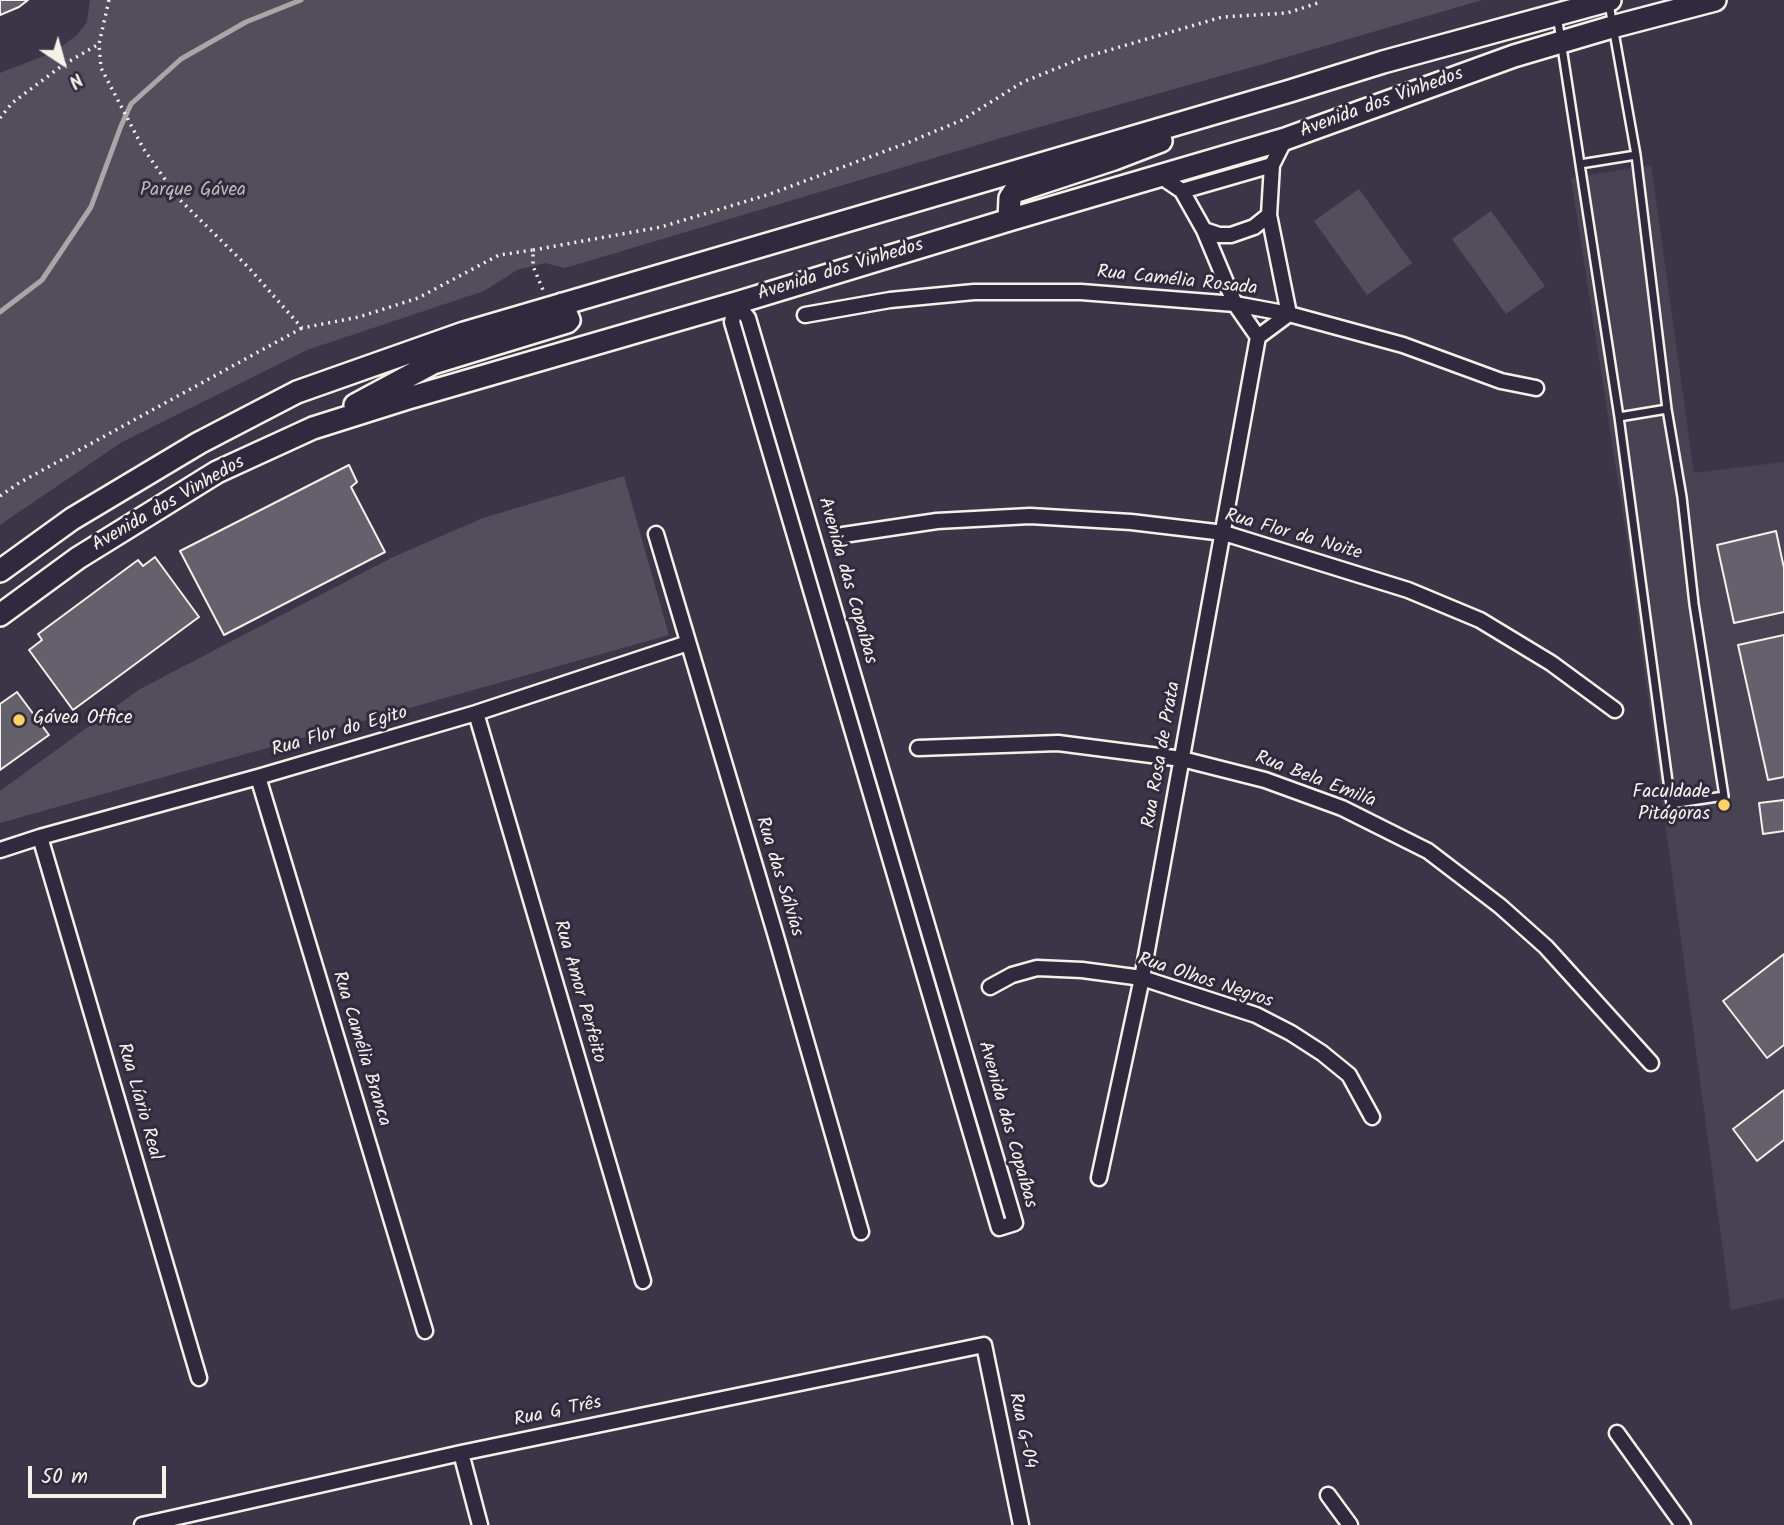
<!DOCTYPE html>
<html>
<head>
<meta charset="utf-8">
<style>
	body { margin:0 }
	#map { position:relative; width:1784px; height:1525px; overflow:hidden; background:#3b3647; font-family:Kalam,sans-serif }
	canvas { display:block }
	.north { position:absolute; left:28px; top:28px; width:70px; height:70px; -webkit-text-stroke:5px #2f2a3d; paint-order:stroke; rotate:144deg; font-size:19px; font-weight:700; line-height:28px; text-align:center; color:#f4f1e8 }
	.north::after { content:''; display:block; margin:auto; width:24px; height:32px; background:#f4f1e8; clip-path:polygon(50% 0,100% 100%,50% 72%,0 100%) }
	.scale { position:absolute; left:28px; top:1466px; width:138px; height:32px; box-sizing:border-box; border:4px solid #f4f1e8; border-top:0; padding-left:9px; font-size:21px; line-height:24px; white-space:nowrap; color:#f4f1e8; -webkit-text-stroke:5px #2f2a3d; paint-order:stroke }
</style>
</head>
<body>
<div id="map">
<canvas width="1784" height="1525"></canvas>
<div class="north">N</div>
<div class="scale">50 m</div>
</div>
<script>
const ctx = document.querySelector('canvas').getContext('2d');
ctx.lineJoin = 'round';
function paint(path, color) { ctx.fillStyle = color; ctx.fill(path, 'evenodd'); }
const poly = rows => new Path2D(rows.map(r => 'M' + r).join(''));
function trace(path, color, width, dash) { ctx.strokeStyle = color; ctx.lineWidth = width; ctx.lineCap = dash ? 'butt' : 'round'; ctx.setLineDash(dash || []); ctx.stroke(path); }
function label(font, color, halo, rows, align = 'center') {
  ctx.font = font + ' Kalam,sans-serif'; ctx.lineWidth = 6; ctx.setLineDash([]); ctx.textBaseline = 'middle'; ctx.strokeStyle = halo; ctx.fillStyle = color; for (const [text, x, y, turn = 0] of rows) {
    ctx.save(); ctx.translate(x, y); ctx.rotate((+turn || 0) * Math.PI / 180); ctx.textAlign = isNaN(turn) ? turn : align; if (halo) ctx.strokeText(text, 0, 0); ctx.fillText(text, 0, 0); ctx.restore();
  }
}
const built = poly([
	[1651,165,1694,473,1784,462,1784,1298,1731,1310,1626,533,1571,178]
]);
const green = poly([
	[90,0,1482,0,1263,64,1011,135,565,268,545,263,517,270,484,291,307,350,122,442,0,525,0,73,54,52,77,35,87,22],
	[1359,189,1412,263,1367,295,1314,221],
	[1491,211,1545,286,1506,314,1452,239],
	[624,476,669,635,0,823,0,791,140,689,393,557,483,518]
]);
const stream = poly([
	[0,312,42,280,91,207,121,126,131,104,181,59,246,22,301,0]
]);
const building = poly([
	[0,0,28,0,19,7,0,15,0,0],
	[349,465,357,482,351,487,385,552,224,635,180,551,349,465],
	[1776,531,1784,568,1784,612,1734,623,1717,545,1776,531],
	[155,557,199,617,73,710,29,650,42,640,38,634,138,560,143,566,155,557],
	[1784,635,1784,777,1768,780,1738,645,1784,635],
	[17,692,49,735,0,770,0,704,17,692],
	[1784,800,1784,831,1763,834,1759,803,1784,800],
	[1784,954,1784,1045,1767,1058,1723,1001,1784,954],
	[1784,1090,1784,1140,1757,1161,1733,1129,1784,1090]
]);
const path = poly([
	[109,0,99,44,101,68,143,148,178,198,249,268,302,328,359,317,418,298,499,255,533,250,533,266,543,290],
	[0,118,12,103,63,65,99,44],
	[533,250,661,227,770,194,907,143,962,120,1023,82,1082,58,1222,17,1287,13,1318,3,1320,0],
	[0,496,19,483,302,328]
]);
const service = poly([
	[1557,15,1619,417,1671,804,1724,796,1694,604,1682,497,1667,409,1636,155,1609,4],
	[1580,164,1636,155],
	[1619,417,1667,409]
]);
const minor = poly([
	[1160,176,1182,191,1204,230,1235,304,1258,337],
	[1182,191,1272,165],
	[1204,230,1219,235,1231,235,1254,227,1269,215],
	[736,303,748,318,1015,1223,999,1228,732,322,736,303],
	[805,315,890,300,974,292,1081,292,1235,304,1289,314,1403,345,1501,381,1536,388],
	[656,534,775,933,861,1232],
	[843,535,937,521,1030,516,1131,522,1224,533,1408,590,1480,620,1551,663,1615,710],
	[476,713,643,1281],
	[918,748,1058,743,1182,759,1265,780,1342,808,1428,851,1500,906,1546,947,1651,1063],
	[258,777,425,1331],
	[40,837,199,1378],
	[0,850,40,837,258,777,476,713,688,643],
	[990,987,1012,975,1037,968,1082,970,1142,978,1256,1015,1291,1033,1322,1053,1349,1075,1372,1117],
	[1099,1178,1142,978,1258,337,1289,314,1269,215,1272,165,1285,139],
	[1617,1433,1683,1525],
	[461,1453,480,1525],
	[1328,1495,1350,1525],
	[142,1525,461,1453,984,1345,1021,1525]
]);
const secondary = poly([
	[1009,220,1010,198,1014,192,1114,159,1161,141],
	[355,405,433,363,567,322,569,320,562,304],
	[0,571,72,519,199,443,297,392,464,333,1290,91,1383,62,1610,0],
	[0,615,78,558,217,472,313,428,405,399,736,303,1009,220,1285,139,1514,56,1612,27,1715,0]
]);
const markers = [
	[19,720,7,"#ffd166"],
	[1724,805,7,"#ffd166"]
];
const streetNames = [
	["Avenida dos Vinhedos",1382,104,-20],
	["Avenida dos Vinhedos",841,271,-17],
	["Rua Camélia Rosada",1177,282,6],
	["Avenida dos Vinhedos",169,505,-30],
	["Rua Flor da Noite",1293,536,16],
	["Avenida das Copaíbas",846,581,74],
	["Rua Flor do Egito",340,733,-16],
	["Rua Rosa de Prata",1163,755,-80],
	["Rua Bela Emilía",1315,781,21],
	["Rua das Sálvías",778,877,73],
	["Rua Olhos Negros",1205,982,18],
	["Rua Amor Perfeito",578,992,74],
	["Rua Camélia Branca",360,1049,73],
	["Rua Líario Real",138,1102,74],
	["Avenida das Copaíbas",1006,1125,74],
	["Rua G Três",558,1413,-12],
	["Rua G-04",1021,1431,78]
];
const parkNames = [
	["Parque Gávea",193,192]
];
const poiNames = [
	["Gávea Office",33,720],
	["Faculdade",1710,794,"right"],
	["Pitágoras",1710,816,"right"]
];
paint(built, '#484352');
paint(green, '#534e5c');
trace(stream, '#aaa6a7', 5);
paint(building, '#65616c');
trace(building, '#f4f1e8', 2);
trace(service, '#f4f1e8', 12);
trace(minor, '#f4f1e8', 19);
trace(secondary, '#f4f1e8', 26);
trace(path, '#f4f1e8', 3.5, [2, 5]);
trace(service, '#2f2a3d', 7);
trace(minor, '#2f2a3d', 14);
trace(secondary, '#2f2a3d', 21);
for (const [x, y, r, color] of markers) { const dot = new Path2D(); dot.arc(x, y, r, 0, 2 * Math.PI); ctx.fillStyle = color; ctx.fill(dot); trace(dot, '#2f2a3d', 2.5); }
label('19px', '#f4f1e8', '#2f2a3d', streetNames);
label('19px', '#bcb8b7', '#2f2a3d', parkNames);
label('19px', '#f4f1e8', '#2f2a3d', poiNames, 'left');
</script>
</body>
</html>
